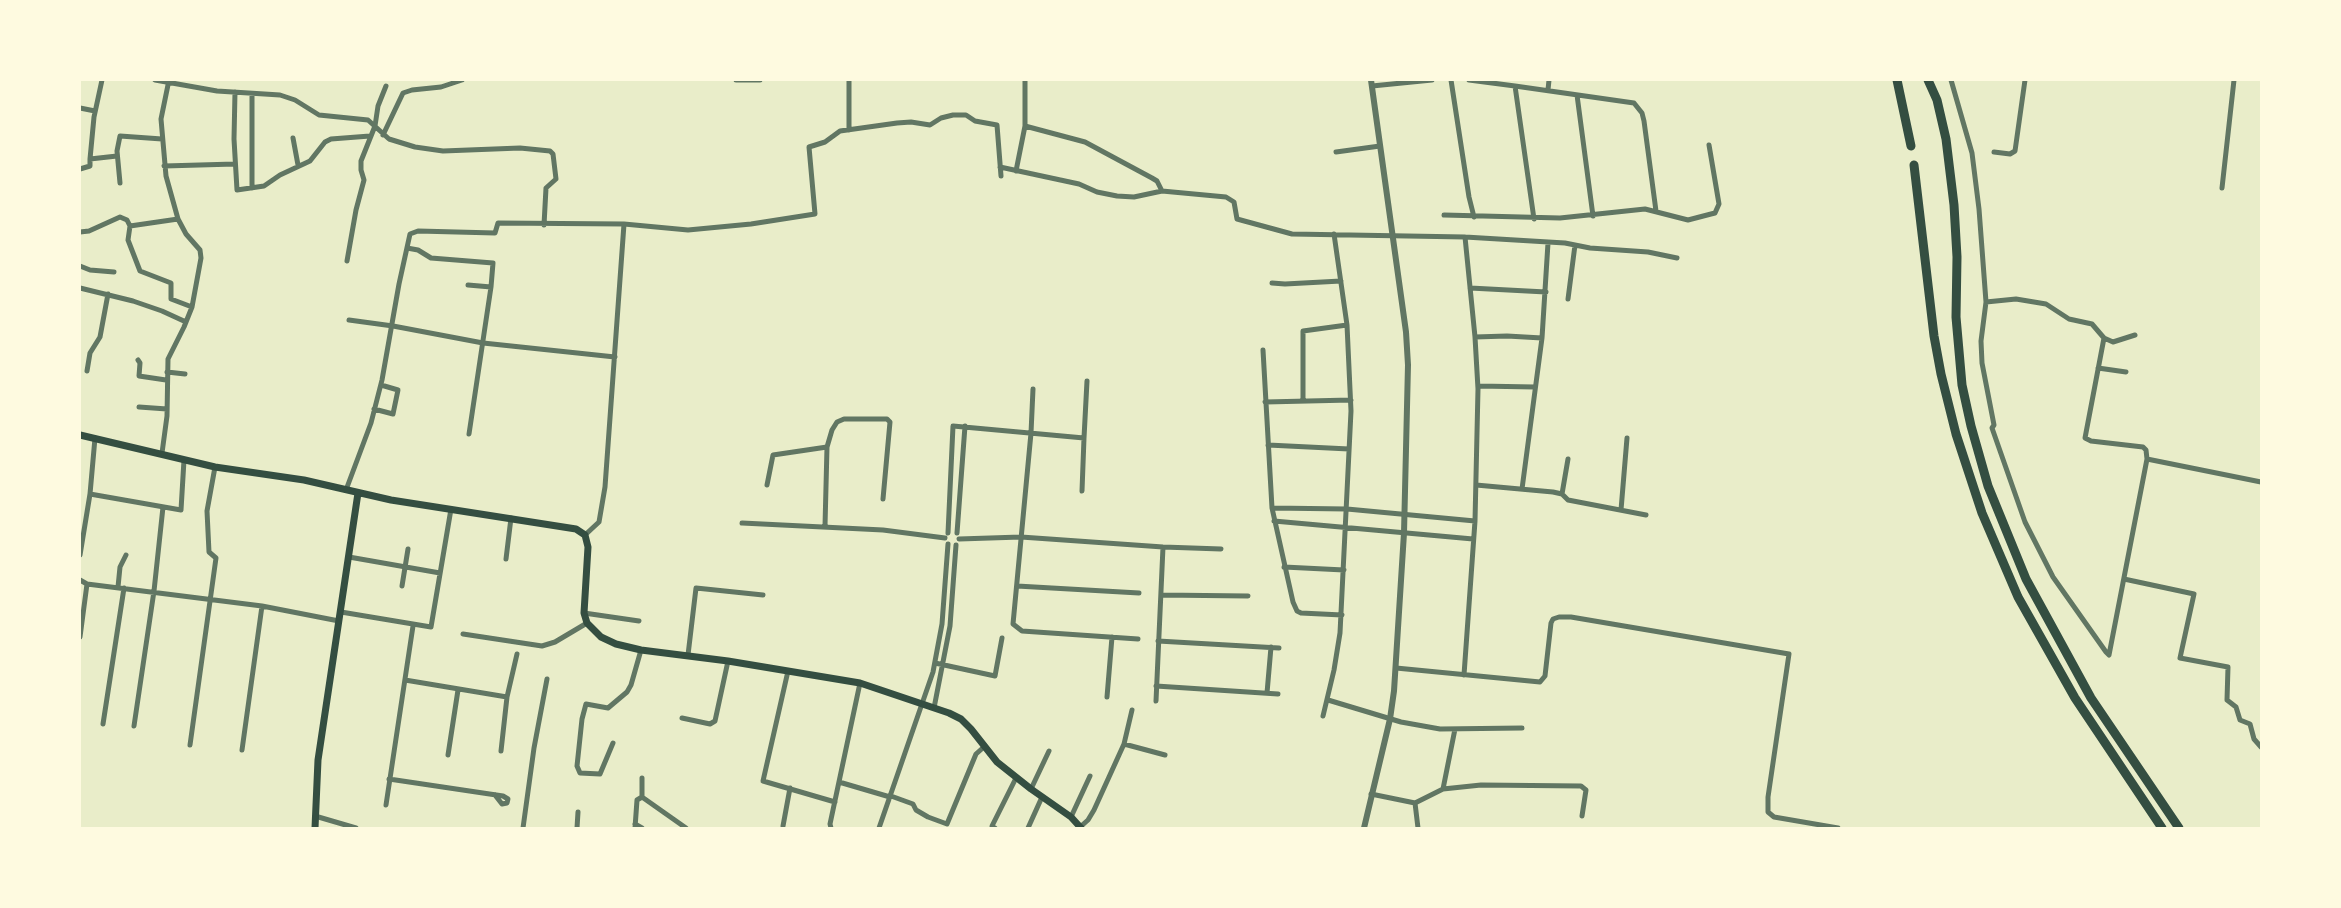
<!DOCTYPE html>
<html>
<head>
<meta charset="utf-8">
<style>
	body { margin:0 }
	#map { position:relative; width:2341px; height:908px; overflow:hidden; background:#e9edc9; font-family:"Fira Sans",sans-serif }
	canvas { display:block }
	.frame { position:absolute; inset:0; border:81px solid #fefae0; pointer-events:none }
</style>
</head>
<body>
<div id="map">
<canvas width="2341" height="908"></canvas>
<div class="frame"></div>
</div>
<script>
const ctx = document.querySelector('canvas').getContext('2d');
ctx.lineJoin = 'round';
const poly = rows => new Path2D(rows.map(r => 'M' + r).join(''));
function trace(path, color, width, dash) { ctx.strokeStyle = color; ctx.lineWidth = width; ctx.lineCap = dash ? 'butt' : 'round'; ctx.setLineDash(dash || []); ctx.stroke(path); }
const minor = poly([
	[155,80,217,91,280,95,295,100,319,115,368,120,389,139,415,147,443,151,520,148,550,151,553,154,556,179,546,188,544,225],
	[736,80,760,80],
	[1451,80,1469,197,1474,217],
	[1469,80,1515,86,1534,219],
	[1951,80,1972,153,1979,209,1986,302,1981,341,1982,363,1994,425,1992,428,2025,522,2053,577,2106,652,2109,655,2147,459,2261,482],
	[1372,86,1432,80],
	[1515,86,1634,103,1642,113,1644,121,1656,211],
	[1548,90,1549,80],
	[235,92,234,139,237,190,264,186,280,175,310,161,325,142,331,139,370,136],
	[1577,95,1593,216],
	[80,108,95,111],
	[1025,126,1025,80],
	[849,130,849,80],
	[383,135,403,93,412,90,441,87,462,80],
	[293,138,298,165],
	[1336,152,1380,146],
	[1994,152,2010,154,2015,151,2025,80],
	[90,159,94,117,102,80],
	[164,166,235,164],
	[1000,167,1079,184,1097,192,1117,196,1134,197,1162,191,1226,197,1234,202,1237,219,1292,234,1465,237,1565,243,1590,248,1648,252,1677,258],
	[80,169,90,166,90,159,117,156],
	[1016,171,1025,126,1085,142,1152,178,1157,181,1162,191],
	[120,183,117,151,120,136,162,139],
	[252,188,252,94],
	[2222,188,2234,80],
	[1444,215,1560,218,1645,209,1688,220,1711,214,1715,213,1719,204,1709,145],
	[130,226,128,240,140,271,171,283,171,299,192,307],
	[80,232,89,231,120,217,127,220,130,226,178,219],
	[407,248,418,250,431,258,493,263,491,287,469,434],
	[347,261,356,210,364,180,361,170,361,161,375,126,378,106,386,86],
	[80,266,90,270,114,272],
	[1272,283,1285,284,1341,281],
	[468,285,491,287],
	[80,288,133,301,162,311,186,322],
	[1470,288,1546,292],
	[1568,299,1575,245],
	[1986,302,2016,299,2046,304,2069,319,2092,324,2104,338,2113,342,2135,335],
	[349,320,393,326,483,343,615,357],
	[1475,337,1507,336,1542,338],
	[2104,338,2085,438,2091,441,2143,447,2146,450,2147,459],
	[1263,350,1272,508,1293,602,1297,611,1301,613,1342,615],
	[138,360,140,363,139,376,166,380],
	[2098,368,2126,372],
	[87,371,90,353,100,337,108,294],
	[167,372,185,374],
	[1478,386,1535,387],
	[1033,389,1031,433,1013,624,1022,631,1138,639],
	[1303,401,1303,331,1347,325],
	[1265,402,1351,400],
	[139,407,167,409],
	[374,409,393,414,398,390,381,385],
	[1268,445,1349,449],
	[162,453,167,416,168,359,184,327,192,307,201,258,200,250,186,234,178,219,166,176,161,119,169,80],
	[767,485,773,455,827,447],
	[1476,485,1553,492,1562,494,1568,500,1646,515],
	[1522,489,1542,338,1548,243],
	[346,490,371,423,382,380,399,284,410,234,418,231,495,233,498,223,624,224,688,230,751,224,815,214,809,147,825,142,840,131,897,123,911,122,930,125,941,118,953,115,966,115,975,121,997,125,1001,176],
	[1082,491,1084,438],
	[90,494,181,510,184,460],
	[1562,494,1568,459],
	[1272,508,1347,509,1475,521],
	[1621,510,1627,438],
	[1274,521,1473,539],
	[742,523,883,530,945,538],
	[825,526,827,447,832,430,837,422,844,419,887,419,890,422,883,499],
	[948,533,953,426,1084,438,1087,381],
	[957,533,965,426],
	[585,535,599,522,605,487,624,224],
	[959,539,1021,537,1163,547,1221,549],
	[80,555,90,494,95,438],
	[349,557,440,573],
	[506,559,511,518],
	[1284,567,1344,570],
	[2124,579,2194,594,2180,658,2228,667,2227,700,2236,707,2240,720,2250,724,2254,739,2261,747],
	[80,580,87,584],
	[402,586,408,549],
	[1017,586,1139,593],
	[118,587,120,567,126,555],
	[1161,595,1248,596],
	[341,612,431,627,451,509],
	[584,613,639,621],
	[463,634,542,646,555,642,587,623],
	[80,637,87,584,262,606,339,621],
	[1158,641,1279,648],
	[688,655,696,588,763,595],
	[935,663,995,676,1002,638],
	[1396,668,1540,682,1545,676,1551,623,1553,619,1559,617,1571,617,1789,654,1768,797,1768,812,1774,817,1838,828],
	[788,671,763,781,835,802],
	[1464,675,1475,521,1478,389,1475,337,1465,237],
	[405,680,507,697],
	[1156,686,1278,694],
	[1267,693,1271,647],
	[1107,697,1112,637],
	[1328,700,1401,722,1440,729,1522,728],
	[1156,701,1163,547],
	[934,708,950,626,956,545],
	[1323,716,1334,670,1340,633,1351,411,1347,325,1334,234],
	[682,718,710,724,715,721,728,661],
	[103,724,124,588],
	[134,726,154,591,163,507],
	[613,743,600,774,580,773,577,766,582,719,586,704,608,708,627,692,631,685,641,650],
	[1124,744,1132,710],
	[190,745,216,558,209,552,207,511,215,467],
	[242,750,262,606],
	[501,751,507,697,517,654],
	[448,755,458,690],
	[642,778,642,797],
	[389,779,503,796,508,799,507,803,502,804,495,795],
	[839,782,890,797],
	[1031,789,1049,751],
	[1443,789,1455,729],
	[1371,794,1415,803,1443,789,1481,785,1581,786,1586,790,1582,816],
	[891,796,913,804,916,810,928,817,947,824,976,754,985,746],
	[1415,803,1418,828],
	[386,805,413,626],
	[315,816,356,828],
	[1071,817,1090,776],
	[635,824,642,828],
	[783,826,790,788],
	[523,828,534,748,547,679],
	[577,828,578,812],
	[635,828,637,800,642,797,686,828],
	[831,828,830,824,860,683],
	[879,828,933,672,942,624,948,544],
	[995,828,992,826,1016,778],
	[1028,828,1042,797],
	[1079,828,1088,820,1094,810,1124,744,1165,755]
]);
const tertiary = poly([
	[1364,828,1390,719,1394,691,1404,533,1408,365,1406,332,1371,80]
]);
const secondary = poly([
	[80,435,215,467,304,480,391,500,576,529,585,535,588,547,584,613,587,623,601,637,616,644,641,650,728,661,860,683,949,713,961,719,971,729,997,762,1031,789,1071,817,1081,828],
	[315,828,318,760,358,493]
]);
const motorway = poly([
	[1897,80,1911,146],
	[1928,80,1937,100,1946,139,1954,205,1957,257,1956,317,1962,385,1971,426,1988,486,2026,579,2091,698,2179,828],
	[1914,165,1934,336,1941,374,1956,434,1982,513,2018,597,2075,698,2162,828]
]);
trace(minor, '#617663', 5);
trace(tertiary, '#617663', 6);
trace(secondary, '#344e41', 7);
trace(motorway, '#344e41', 9);
</script>
</body>
</html>
